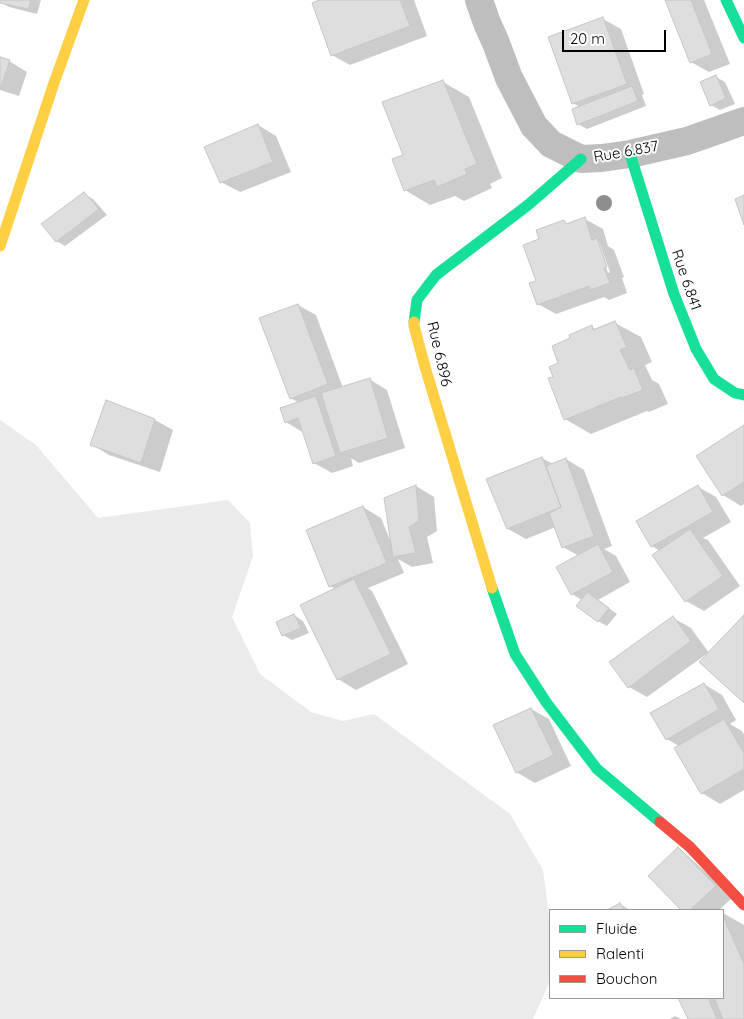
<!DOCTYPE html>
<html>
<head>
<meta charset="utf-8">
<style>
	body { margin:0 }
	#map { position:relative; width:744px; height:1019px; overflow:hidden; background:#fff; font-family:Quicksand,sans-serif }
	canvas { display:block }
	.legend { position:absolute; left:549px; top:909px; width:175px; height:90px; box-sizing:border-box; background:#fff; border:1px solid #999; margin:0; padding:6px 9px; list-style:none; font-size:15px; color:#000 }
	.legend li { display:flex; align-items:center; gap:10px; height:25px }
	.legend b { width:25px; border:1px solid #999 }
	.scale { position:absolute; left:562px; top:30px; width:104px; height:22px; box-sizing:border-box; border:2px solid #000; border-top:0; padding-left:6px; font-size:15px; line-height:18px; white-space:nowrap; color:#000; -webkit-text-stroke:4px #fff; paint-order:stroke }
</style>
</head>
<body>
<div id="map">
<canvas width="744" height="1019"></canvas>
<ul class="legend">
<li><b style="height:6px;background:#16e098"></b>Fluide</li>
<li><b style="height:6px;background:#ffcf43"></b>Ralenti</li>
<li><b style="height:6px;background:#f24e42"></b>Bouchon</li>
</ul>
<div class="scale">20 m</div>
</div>
<script>
const ctx = document.querySelector('canvas').getContext('2d');
ctx.lineJoin = 'round';
function paint(path, color) { ctx.fillStyle = color; ctx.fill(path, 'evenodd'); }
const poly = rows => new Path2D(rows.map(r => 'M' + r).join(''));
function trace(path, color, width, dash) { ctx.strokeStyle = color; ctx.lineWidth = width; ctx.lineCap = dash ? 'butt' : 'round'; ctx.setLineDash(dash || []); ctx.stroke(path); }
function label(font, color, halo, rows, align = 'center') {
  ctx.font = font + ' Quicksand,sans-serif'; ctx.lineWidth = 4; ctx.setLineDash([]); ctx.textBaseline = 'middle'; ctx.strokeStyle = halo; ctx.fillStyle = color; for (const [text, x, y, turn = 0] of rows) {
    ctx.save(); ctx.translate(x, y); ctx.rotate((+turn || 0) * Math.PI / 180); ctx.textAlign = isNaN(turn) ? turn : align; if (halo) ctx.strokeText(text, 0, 0); ctx.fillText(text, 0, 0); ctx.restore();
  }
}
const green = poly([
	[0,420,36,445,98,518,228,500,250,523,253,556,232,617,260,674,311,712,343,721,374,714,510,814,543,870,550,924,550,981,533,1019,0,1019]
]);
const shadow = poly([
	[0,0,41,0,37,14,9,7,0,2],
	[323,0,414,0,427,36,350,65,332,55],
	[666,0,704,0,730,64,709,72,691,62],
	[603,19,621,29,644,94,642,95,646,106,587,129,578,124,580,107,573,103],
	[0,58,9,61,27,72,19,96,0,90],
	[716,77,725,82,735,104,720,110,711,105],
	[443,82,469,97,502,178,490,184,492,188,464,201,455,196,430,205,405,190,404,155],
	[258,125,276,136,291,172,240,192,221,182],
	[84,194,93,199,107,215,65,246,56,241],
	[585,219,603,229,608,246,614,250,624,277,622,278,627,293,609,300,604,297,556,314,538,304,541,240,564,222,568,224],
	[597,242,599,242,610,272,608,273],
	[298,305,316,315,343,388,369,379,387,390,405,448,359,463,351,458,353,466,332,473,314,463,304,433,286,422,299,403,291,398],
	[615,323,641,337,652,362,645,365,652,380,659,384,668,404,649,412,647,411,591,434,565,419,554,378,571,339,592,327,597,330],
	[155,420,173,430,160,472,109,455,91,444],
	[744,427,744,504,741,506,723,495],
	[542,458,553,464,566,459,584,470,612,546,604,549,616,556,630,582,598,600,617,614,607,626,598,621,582,600,572,594,579,556,563,547,556,527,526,539,508,529],
	[416,486,434,497,437,531,427,537,433,563,412,567,398,559,404,573,368,588,372,591,408,664,356,690,338,679,336,589,330,586,363,507,381,518,391,542],
	[698,487,716,497,731,522,703,538,708,540,740,586,704,611,686,601,660,551,652,546,637,521],
	[294,615,303,621,309,633,292,640,283,635],
	[744,616,744,702,705,655,647,697,629,687,673,618,691,628,709,653],
	[704,684,722,695,736,720,730,724,742,731,744,734,744,790,720,804,702,793,679,746,667,739],
	[531,709,549,719,571,766,535,783,516,772],
	[679,848,733,897,719,910,683,910,649,876],
	[620,904,630,910,609,910],
	[723,913,744,925,744,1019,689,1019,680,998,723,998],
	[675,1016,681,1019,670,1019]
]);
const building = poly([
	[0,0,31,0,28,9,0,3,0,0],
	[319,0,400,0,410,26,331,56,312,3,319,0],
	[665,0,691,0,712,54,690,63,665,0],
	[603,17,627,84,572,104,548,37,603,17],
	[0,57,10,60,1,87,0,86,0,57],
	[716,75,726,98,710,106,700,82,716,75],
	[443,80,477,164,465,169,467,174,437,187,434,180,404,191,392,159,403,155,382,102,443,80],
	[632,86,638,101,577,125,572,109,632,86],
	[258,124,273,162,220,183,204,147,258,124],
	[84,192,99,209,56,242,41,224,84,192],
	[744,195,744,225,735,199,744,195],
	[585,217,592,240,597,238,607,267,604,268,610,283,590,290,589,286,537,305,529,283,536,281,523,245,539,239,536,230,564,220,566,224,585,217],
	[298,304,328,384,290,399,259,318,298,304],
	[615,321,627,347,620,350,630,370,634,368,643,390,622,398,621,397,564,420,548,378,553,377,549,367,558,363,552,346,570,338,569,335,592,325,593,330,615,321],
	[370,378,388,438,340,453,321,393,370,378],
	[316,396,336,456,313,464,298,418,285,423,280,408,316,396],
	[106,400,155,419,141,463,90,445,106,400],
	[744,425,744,482,722,496,696,456,744,425],
	[542,457,561,507,507,529,486,479,542,457],
	[566,458,594,536,562,548,549,513,561,507,546,466,566,458],
	[416,485,419,521,409,527,416,553,393,557,384,498,416,485],
	[698,485,713,512,651,547,636,521,698,485],
	[363,506,387,563,329,587,306,530,363,506],
	[690,529,723,576,685,602,652,555,690,529],
	[598,544,613,572,571,595,556,567,598,544],
	[354,579,391,654,337,680,300,605,354,579],
	[587,592,609,608,598,622,576,606,587,592],
	[294,614,301,628,282,636,276,622,294,614],
	[744,615,744,703,699,662,744,615],
	[673,616,691,641,628,688,609,662,673,616],
	[704,683,719,709,666,740,650,713,704,683],
	[531,708,554,755,516,773,493,725,531,708],
	[724,719,744,753,744,769,701,794,674,748,724,719],
	[678,847,716,886,690,910,681,910,648,876,678,847],
	[620,903,624,910,607,910,620,903],
	[723,916,744,964,744,1019,723,1019,714,998,723,998,723,916],
	[678,998,708,998,717,1019,688,1019,678,998]
]);
const street = poly([
	[479,0,487,23,496,43,509,78,534,126,551,144,581,159,602,158,630,154,687,141,744,121]
]);
const fast = poly([
	[726,0,744,38],
	[630,154,674,294,696,349,714,379,735,393,744,395],
	[414,322,417,300,436,275,528,205,581,159],
	[492,588,515,654,546,702,597,769,660,822]
]);
const slow = poly([
	[0,246,54,83,84,0],
	[414,322,414,326,425,367,492,588]
]);
const jam = poly([
	[660,822,690,847,744,905]
]);
const trees = [
	[604,203]
];
const streetNames = [
	["Rue 6.837",626,152,-10],
	["Rue 6.841",686,280,71],
	["Rue 6.896",439,354,77]
];
paint(green, '#ebebeb');
paint(shadow, '#0003');
paint(building, '#dedede');
trace(building, '#c6c6c6', 1);
trace(street, '#bebebe', 28);
trace(fast, '#16e098', 11);
trace(slow, '#ffcf43', 11);
trace(jam, '#f24e42', 11);
ctx.fillStyle = '#8e8e8e';
for (const [x, y] of trees) { ctx.beginPath(); ctx.arc(x, y, 8, 0, 2 * Math.PI); ctx.fill(); }
label('15px', '#000', '#fff', streetNames);
</script>
</body>
</html>
